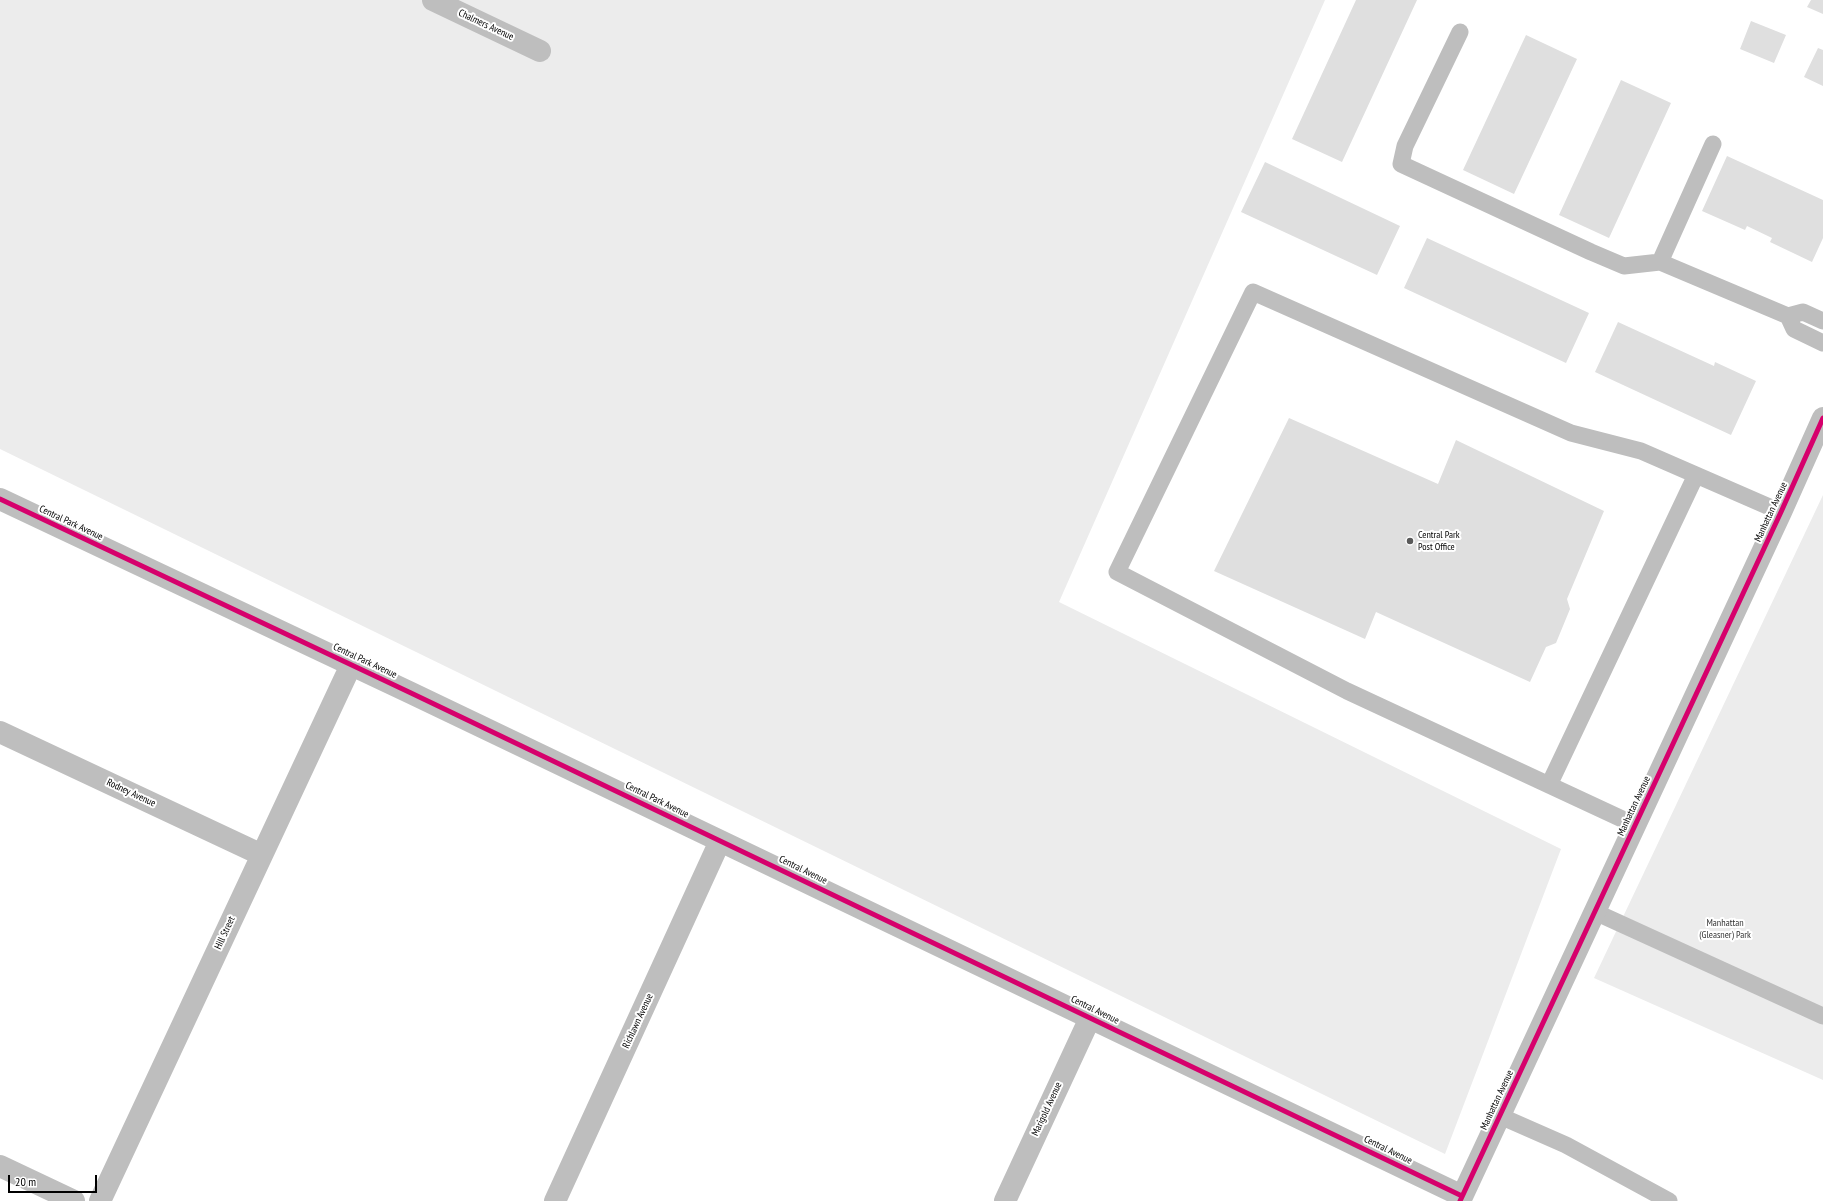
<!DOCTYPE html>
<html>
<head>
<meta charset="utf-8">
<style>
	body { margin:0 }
	#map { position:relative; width:1823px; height:1201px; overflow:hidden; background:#fff; font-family:"PT Sans Narrow",sans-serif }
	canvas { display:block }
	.scale { position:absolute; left:8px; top:1175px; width:89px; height:18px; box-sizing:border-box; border:2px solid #000; border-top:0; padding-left:5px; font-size:12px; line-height:14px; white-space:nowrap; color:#000; -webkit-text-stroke:3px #fff; paint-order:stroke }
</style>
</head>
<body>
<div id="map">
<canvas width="1823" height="1201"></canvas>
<div class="scale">20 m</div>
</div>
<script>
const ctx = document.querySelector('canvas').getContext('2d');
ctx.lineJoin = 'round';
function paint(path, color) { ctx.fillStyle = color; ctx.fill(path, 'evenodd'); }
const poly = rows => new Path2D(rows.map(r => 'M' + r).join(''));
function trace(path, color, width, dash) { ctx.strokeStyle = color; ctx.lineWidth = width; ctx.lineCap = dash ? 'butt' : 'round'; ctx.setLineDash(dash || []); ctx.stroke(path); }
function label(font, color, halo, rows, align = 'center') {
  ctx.font = font + ' "PT Sans Narrow",sans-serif'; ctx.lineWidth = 4; ctx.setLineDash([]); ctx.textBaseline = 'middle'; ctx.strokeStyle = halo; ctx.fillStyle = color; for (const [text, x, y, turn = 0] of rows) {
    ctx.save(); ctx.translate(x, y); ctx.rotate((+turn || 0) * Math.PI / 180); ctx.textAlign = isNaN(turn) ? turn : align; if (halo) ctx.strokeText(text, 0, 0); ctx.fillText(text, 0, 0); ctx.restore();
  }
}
const green = poly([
	[0,0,1325,0,1059,602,1561,849,1445,1154,0,449],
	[1823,495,1823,1080,1594,978]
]);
const building = poly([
	[1356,0,1417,0,1342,162,1292,139],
	[1811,0,1823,0,1823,14,1807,7],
	[1751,21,1786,35,1774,63,1740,49],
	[1526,35,1577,59,1514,194,1463,170],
	[1818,48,1823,50,1823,86,1804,77],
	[1621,80,1671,103,1609,238,1559,215],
	[1727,156,1823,200,1823,238,1812,262,1770,242,1772,238,1747,226,1745,230,1702,211],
	[1265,162,1400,226,1377,275,1241,212],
	[1427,238,1589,313,1566,363,1404,288],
	[1618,322,1714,366,1715,362,1756,381,1731,435,1595,372],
	[1289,418,1438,484,1456,440,1604,511,1567,599,1570,609,1556,643,1546,647,1530,682,1376,612,1365,639,1214,571]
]);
const service = poly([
	[1460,32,1405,146,1401,164,1591,252,1624,266,1660,262,1788,316,1803,312,1823,321],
	[1660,262,1713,144],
	[1788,316,1794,329,1823,343],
	[1549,785,1696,475],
	[1635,825,1347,691,1117,572,1253,292,1571,433,1641,451,1781,512],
	[1595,912,1823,1016],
	[1500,1116,1566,1145,1669,1201]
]);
const minor = poly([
	[433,0,540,51],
	[0,499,411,693,1462,1196],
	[0,732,262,855],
	[0,1166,74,1201],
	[100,1201,351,665],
	[555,1201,720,841],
	[1005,1201,1090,1018],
	[1460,1201,1781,512,1823,418]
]);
const cycleway = poly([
	[0,499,411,693,1462,1196],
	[1460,1201,1781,512,1823,418]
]);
const markers = [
	[1410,541,4,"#595959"]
];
const streetNames = [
	["Chalmers Avenue",486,25,25],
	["Manhattan Avenue",1771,512,-65],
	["Central Park Avenue",71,523,25],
	["Central Park Avenue",365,661,25],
	["Rodney Avenue",131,793,25],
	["Central Park Avenue",657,800,26],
	["Manhattan Avenue",1634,806,-65],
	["Central Avenue",803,870,26],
	["Hill Street",225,933,-65],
	["Central Avenue",1095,1010,26],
	["Richlawn Avenue",638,1021,-65],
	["Manhattan Avenue",1497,1100,-65],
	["Marigold Avenue",1047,1109,-65],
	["Central Avenue",1388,1150,26]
];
const poiNames = [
	["Central Park",1418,535],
	["Post Office",1418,547]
];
const parkNames = [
	["Manhattan",1725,923],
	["(Gleasner) Park",1725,935]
];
paint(green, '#ececec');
paint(building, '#dfdfdf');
trace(service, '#bebebe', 17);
trace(minor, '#bebebe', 22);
trace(cycleway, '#d6006c', 5);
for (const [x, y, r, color] of markers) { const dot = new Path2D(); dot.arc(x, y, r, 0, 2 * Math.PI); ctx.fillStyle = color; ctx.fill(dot); trace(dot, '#fff', 1.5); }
label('10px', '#000', '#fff', streetNames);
label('10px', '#000', '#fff', poiNames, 'left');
label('10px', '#333', '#fff', parkNames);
</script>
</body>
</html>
